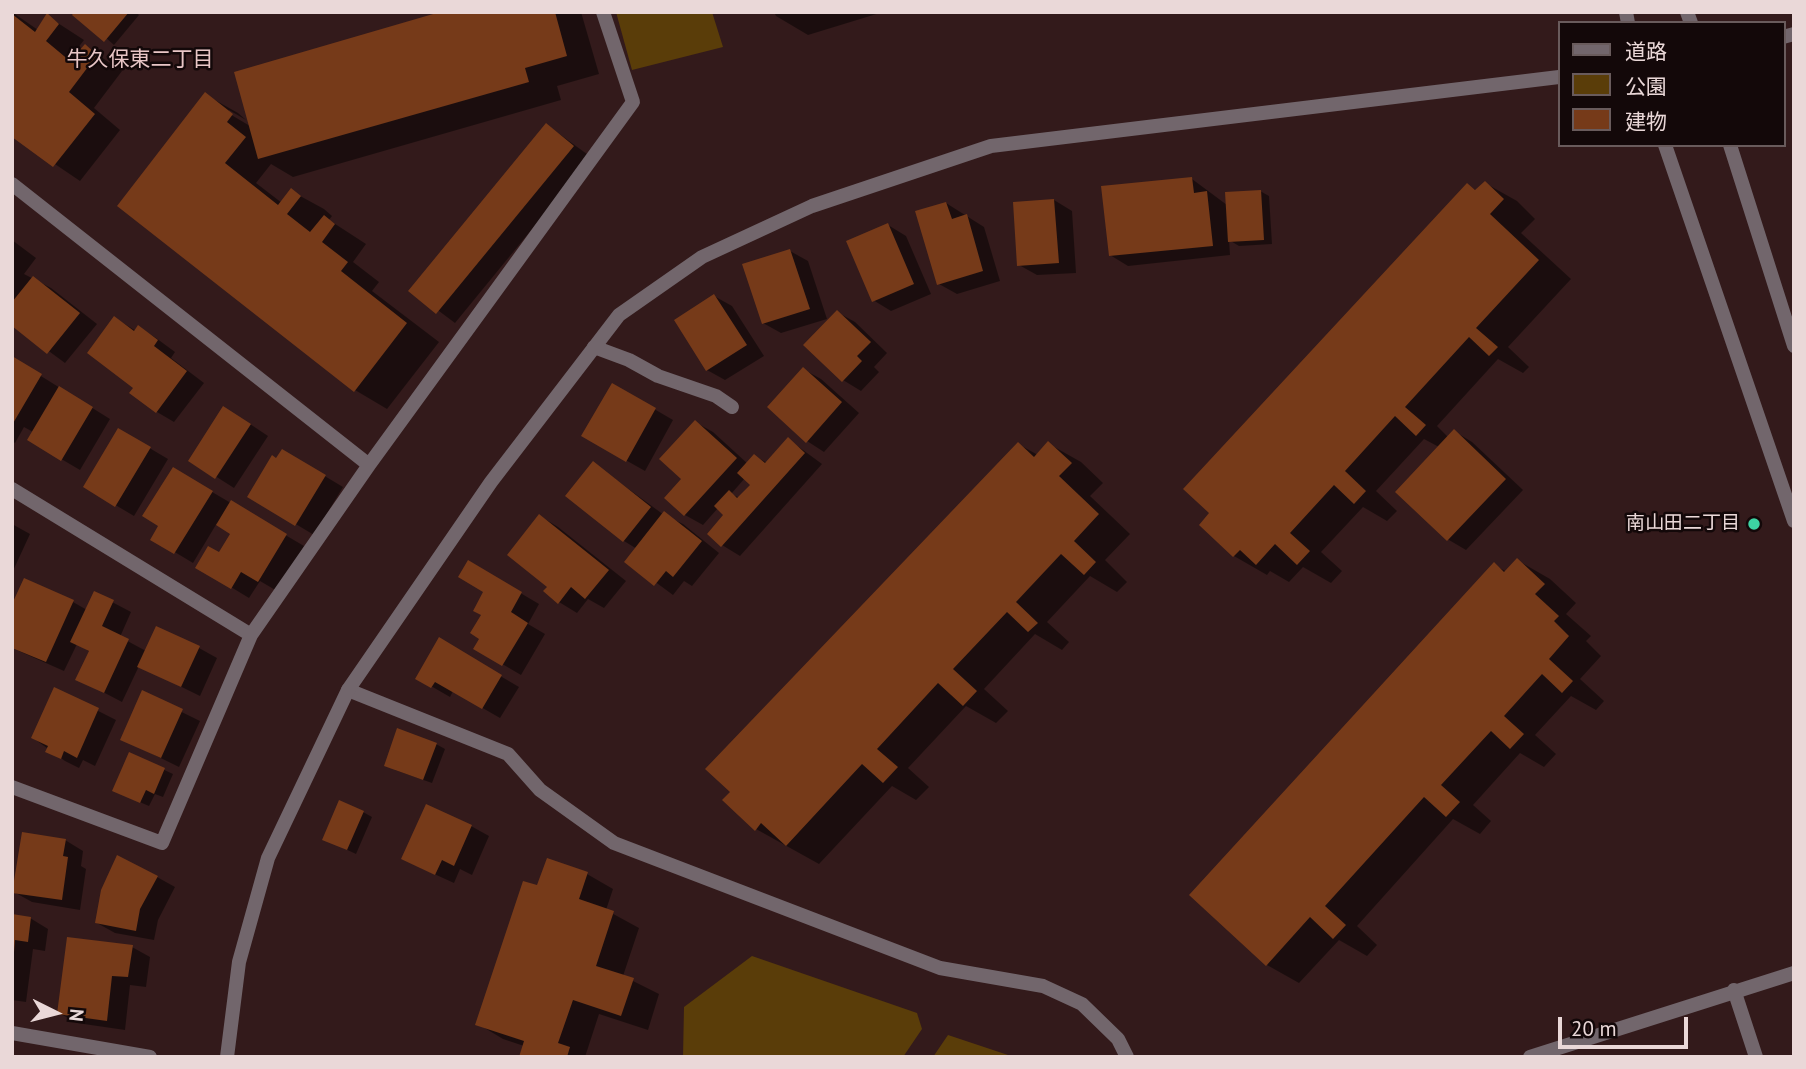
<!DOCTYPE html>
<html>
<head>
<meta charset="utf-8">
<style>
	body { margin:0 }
	#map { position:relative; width:1806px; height:1069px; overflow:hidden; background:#331a1b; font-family:"PT Sans","Noto Sans JP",sans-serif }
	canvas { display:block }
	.frame { position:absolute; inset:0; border:14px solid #ead8d8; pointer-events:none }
	.legend { position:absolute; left:1558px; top:21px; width:228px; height:126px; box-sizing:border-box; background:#130809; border:2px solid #695b5c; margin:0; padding:9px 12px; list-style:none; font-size:21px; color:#ead8d8 }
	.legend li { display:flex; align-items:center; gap:14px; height:35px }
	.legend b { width:35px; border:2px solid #695b5c }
	.north { position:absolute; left:21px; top:978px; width:70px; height:70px; -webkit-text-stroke:5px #130809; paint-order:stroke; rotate:96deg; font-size:19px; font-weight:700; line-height:28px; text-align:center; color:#ead8d8 }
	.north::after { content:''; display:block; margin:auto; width:24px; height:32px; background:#ead8d8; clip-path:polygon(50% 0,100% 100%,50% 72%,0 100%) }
	.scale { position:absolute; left:1558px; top:1017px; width:130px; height:32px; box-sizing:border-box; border:4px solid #ead8d8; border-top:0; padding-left:9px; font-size:21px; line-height:24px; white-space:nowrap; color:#ead8d8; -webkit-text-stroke:5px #130809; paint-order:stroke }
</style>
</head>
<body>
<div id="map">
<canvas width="1806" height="1069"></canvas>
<div class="frame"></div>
<ul class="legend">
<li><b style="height:9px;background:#72666c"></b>道路</li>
<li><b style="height:19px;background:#5a3d09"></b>公園</li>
<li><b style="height:19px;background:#763a19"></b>建物</li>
</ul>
<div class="north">N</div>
<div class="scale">20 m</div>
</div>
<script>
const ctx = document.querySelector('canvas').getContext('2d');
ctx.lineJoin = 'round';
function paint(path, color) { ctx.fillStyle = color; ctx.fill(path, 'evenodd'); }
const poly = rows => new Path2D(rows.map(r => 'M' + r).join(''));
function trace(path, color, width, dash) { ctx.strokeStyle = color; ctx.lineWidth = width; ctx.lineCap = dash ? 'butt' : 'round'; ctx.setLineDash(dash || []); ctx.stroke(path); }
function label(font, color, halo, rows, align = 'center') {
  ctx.font = font + ' "PT Sans","Noto Sans JP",sans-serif'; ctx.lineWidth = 5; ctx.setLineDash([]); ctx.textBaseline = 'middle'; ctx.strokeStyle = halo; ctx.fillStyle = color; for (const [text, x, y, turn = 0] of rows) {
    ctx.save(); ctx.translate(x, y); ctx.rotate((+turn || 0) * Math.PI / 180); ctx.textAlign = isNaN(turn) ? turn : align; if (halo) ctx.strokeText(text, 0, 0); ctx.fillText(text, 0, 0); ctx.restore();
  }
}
const green = poly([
	[616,12,712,12,723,47,632,70],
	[752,956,917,1013,922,1029,903,1057,683,1057,684,1007],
	[948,1035,1014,1057,933,1057]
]);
const shadow = poly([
	[12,12,38,30,47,16,84,40,71,57,74,59,85,46,122,71,94,108,120,130,80,181,12,135],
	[77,12,135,12,139,15,114,45],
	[446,12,581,12,599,74,557,86,561,100,293,177,271,164,256,183,282,203,291,191,324,209,332,216,329,220,366,244,353,262,379,282,372,291,439,342,387,409,355,390,120,206,206,95,238,113,246,120,229,110,228,113,250,126],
	[774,12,883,12,808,35,776,16],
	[547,125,591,157,455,323,411,290],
	[1192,179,1227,205,1260,191,1269,196,1272,244,1239,246,1229,240,1230,255,1128,266,1110,255],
	[1485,183,1517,201,1535,219,1521,233,1571,279,1508,347,1529,367,1523,373,1498,359,1437,426,1448,437,1454,431,1472,442,1523,490,1466,550,1449,540,1397,491,1439,447,1424,439,1376,491,1397,511,1387,521,1363,507,1321,552,1342,571,1331,583,1303,567,1289,582,1270,571,1267,575,1234,556,1202,525,1467,185,1477,191],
	[1054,200,1072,211,1076,273,1037,275,1019,265],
	[946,203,984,227,1000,281,957,294,939,284],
	[888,225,906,236,931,294,891,311,873,300],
	[12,240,36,258,24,274,51,288,97,324,65,363,12,324],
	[790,251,808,261,827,319,781,333,763,323],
	[714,296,732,306,764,356,725,380,707,370],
	[837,312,855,322,887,353,874,367,879,372,861,391,843,380],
	[115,318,136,331,139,327,156,338,175,352,171,358,204,383,174,422,157,412],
	[12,358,110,419,80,470,29,440,33,432,24,427,15,443,12,441],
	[803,369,821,379,859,413,824,452,807,441],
	[613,385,673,420,645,471,583,436],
	[241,418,268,436,234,488,190,460],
	[695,422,713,432,748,464,755,456,767,463,788,439,822,464,740,556,722,545,726,515,718,508,703,525,685,515,667,498,683,479],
	[745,478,752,485,740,498,731,494],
	[119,430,168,459,134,516,85,487],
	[1018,444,1038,455,1049,444,1081,462,1103,483,1090,496,1130,534,1105,560,1127,582,1117,592,1090,576,1047,622,1069,642,1062,650,1035,634,984,689,1008,711,996,723,966,706,908,768,929,787,916,800,892,786,819,864,756,829],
	[283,451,343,487,314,535,249,496],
	[593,463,664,515,683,524,719,553,692,586,684,581,673,595,627,561,637,549,624,541],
	[173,469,304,546,277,591,260,581,249,598,198,567,219,554,232,533,217,523,193,563,153,539,161,526],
	[540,516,558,527,626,581,604,608,588,599,577,613,559,602,549,586],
	[12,524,30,534,12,573],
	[1517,560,1550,579,1576,603,1566,614,1591,636,1586,641,1601,656,1580,679,1604,701,1596,710,1571,696,1535,735,1556,754,1544,767,1520,753,1473,805,1491,821,1480,834,1453,819,1357,926,1377,945,1367,956,1339,940,1299,983,1267,965,1494,565,1507,572],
	[468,562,539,604,528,624,545,634,521,675,475,648,482,638,486,591],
	[95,593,131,612,120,637,146,651,199,648,217,658,200,696,139,666,122,702,78,679,90,652,77,644,64,671,12,648,73,602,87,610],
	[439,640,519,687,500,718,453,691,450,697,417,678],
	[55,689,116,720,95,766,83,760,79,768,65,761,33,738],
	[143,693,200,721,179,767,122,739],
	[436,744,445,749,432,783,395,770],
	[130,754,173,774,163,797,155,794,149,806,123,795],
	[363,812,372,817,356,854,324,839],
	[471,826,489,836,472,875,460,869,454,883,421,868],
	[65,840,83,851,81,866,86,869,80,910,32,902,14,892],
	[587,874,613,889,606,910,639,928,623,976,659,994,648,1030,599,1014,585,1057,521,1057,524,1046,503,1039,478,1024,538,887],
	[157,877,175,887,158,920,154,940,115,933,97,923],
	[12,916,30,918,48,929,45,951,33,949,26,1002,12,1000],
	[132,947,150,957,146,987,130,985,125,1030,77,1023,59,1013]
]);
const building = poly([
	[74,12,129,12,104,42,72,15],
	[440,12,555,12,567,56,525,68,529,82,258,159,234,72],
	[47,13,59,24,46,41,70,61,85,44,97,55,69,92,95,114,53,167,12,137,12,14,35,32],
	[205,92,233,114,227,122,246,137,225,163,278,205,291,188,301,196,287,214,310,232,324,215,335,224,322,242,348,262,341,271,407,323,354,392,117,206],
	[546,123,574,146,436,314,408,291],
	[1192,177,1194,193,1207,191,1213,246,1109,256,1101,186],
	[1485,181,1504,199,1490,214,1539,260,1476,328,1498,347,1489,356,1469,337,1405,407,1426,425,1416,436,1395,416,1345,471,1366,491,1354,504,1334,485,1290,533,1310,551,1297,565,1275,544,1256,565,1240,550,1233,557,1199,525,1209,513,1183,489,1467,183,1475,190],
	[1261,190,1264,240,1228,242,1225,192],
	[1054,199,1059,263,1017,266,1013,202],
	[946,202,952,219,967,214,983,271,937,285,915,211],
	[888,223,914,284,872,302,846,241],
	[790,249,810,309,762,324,742,264],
	[33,276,80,313,47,354,12,326,12,302],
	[714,294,747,345,706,371,674,320],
	[837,310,871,342,857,356,862,361,842,382,803,345],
	[114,316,134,331,138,325,158,340,154,346,187,371,156,413,129,393,133,388,87,353],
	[12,356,42,374,12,425],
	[803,367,842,402,806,443,767,407],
	[612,383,656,408,626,462,581,436],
	[59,386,93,407,61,461,27,440],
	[223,406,251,424,215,479,188,461],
	[695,420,737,458,684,516,664,498,681,479,659,459],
	[118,428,151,447,115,507,83,487],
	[1454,429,1506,479,1447,541,1395,492],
	[788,437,805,453,721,547,707,534,723,515,714,506,729,490,737,498,750,485,737,473,754,454,765,463],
	[1048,441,1072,463,1059,476,1099,514,1074,541,1096,562,1084,575,1061,554,1016,602,1038,623,1028,632,1007,612,953,669,977,691,963,706,938,683,877,749,898,767,883,783,862,764,786,846,761,823,755,831,722,800,730,792,705,769,1018,442,1034,457],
	[282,449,326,475,295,526,247,497,272,455,276,458],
	[593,461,651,507,623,542,565,496],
	[173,467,213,491,174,554,150,540,158,526,142,516],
	[231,500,287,534,258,582,241,572,231,589,195,568,208,546,219,552,230,534,216,525],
	[664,511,702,541,673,577,666,571,654,586,624,562],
	[539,514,609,570,585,599,571,587,558,604,543,591,547,587,507,555],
	[1517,558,1545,584,1535,594,1559,616,1554,621,1569,636,1549,659,1573,681,1562,693,1542,674,1504,716,1524,734,1510,749,1491,731,1441,785,1460,802,1446,817,1424,797,1325,906,1346,925,1333,939,1310,917,1266,966,1189,895,1494,562,1504,572],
	[468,560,522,592,511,612,528,623,502,666,473,649,479,639,470,633,481,615,473,611,483,592,458,577],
	[24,578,74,600,46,662,12,648,12,604],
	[94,591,114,600,102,626,129,639,104,693,75,680,89,651,70,642],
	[156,626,200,646,181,687,137,667],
	[439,637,502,675,482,709,435,682,431,688,415,679],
	[54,687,99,708,77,758,64,751,61,759,45,752,48,746,31,738],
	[142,690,183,709,161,758,120,740],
	[397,728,437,743,423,780,384,766],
	[129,752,165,768,154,794,146,790,140,803,112,791],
	[339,800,364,811,347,850,322,840],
	[426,804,472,825,454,866,442,860,435,875,401,859],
	[22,832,66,839,63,856,68,857,62,900,12,893],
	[117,855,158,876,140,909,136,931,95,923,101,890],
	[547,858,588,872,579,899,614,911,596,966,634,978,621,1016,573,1000,558,1043,570,1047,567,1057,519,1057,524,1041,475,1025,523,881,537,885],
	[12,914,31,917,28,942,15,940,14,952],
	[67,937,133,945,128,977,112,976,107,1021,57,1014]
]);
const service = poly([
	[594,347,629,360,658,376,716,396,732,407],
	[348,690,508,754,540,790,614,843,940,968,1043,986,1082,1004,1118,1039,1127,1057]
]);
const minor = poly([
	[1783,37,1794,34],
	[12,184,369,465],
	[12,489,251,635],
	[12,787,162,843,251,635,369,465,633,102,603,12],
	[1734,990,1756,1057],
	[12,1033,150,1057],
	[227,1057,239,962,268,858,348,690,491,482,619,315,702,257,812,206,991,146,1559,77],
	[1530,1057,1794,973]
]);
const tertiary = poly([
	[1626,12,1628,23],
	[1687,12,1691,23],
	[1665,145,1794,521],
	[1730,145,1794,346]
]);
const markers = [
	[1754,524,7,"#3dd4a3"]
];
const poiNames = [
	["南山田二丁目",1740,524]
];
const neighbourhoodNames = [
	["牛久保東二丁目",140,60]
];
paint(green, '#5a3d09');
paint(shadow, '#0007');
paint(building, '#763a19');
trace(service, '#72666c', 14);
trace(minor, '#72666c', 14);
trace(tertiary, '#72666c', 14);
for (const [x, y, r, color] of markers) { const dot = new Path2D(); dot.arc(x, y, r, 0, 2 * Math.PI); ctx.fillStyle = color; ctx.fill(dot); trace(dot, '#130809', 2.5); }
label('19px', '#ead8d8', '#130809', poiNames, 'right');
label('21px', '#e8c6c6', '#130809', neighbourhoodNames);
</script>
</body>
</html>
